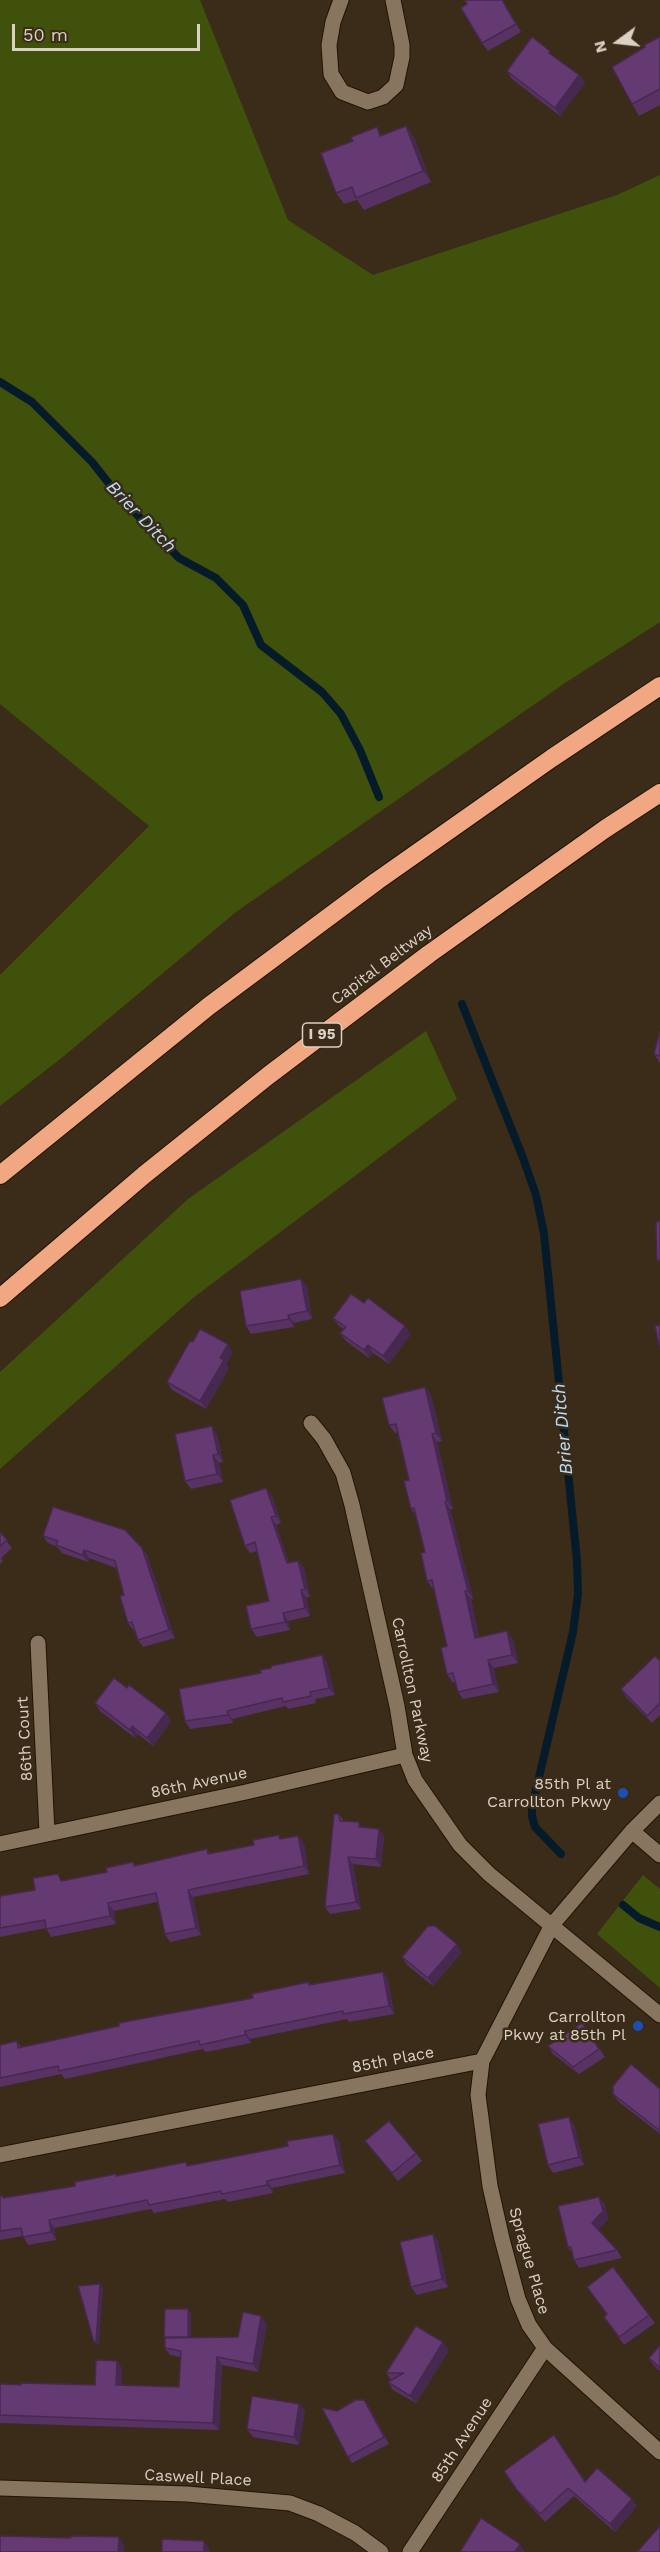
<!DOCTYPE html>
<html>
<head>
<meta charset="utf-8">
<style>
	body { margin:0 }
	#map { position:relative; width:660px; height:2552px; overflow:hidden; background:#3b2c19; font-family:"Work Sans",sans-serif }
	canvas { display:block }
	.north { position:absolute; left:588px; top:12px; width:60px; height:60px; -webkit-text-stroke:4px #3b2c19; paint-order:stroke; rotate:255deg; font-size:16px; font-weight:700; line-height:24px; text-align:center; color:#dad0c4 }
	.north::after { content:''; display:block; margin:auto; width:21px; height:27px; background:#dad0c4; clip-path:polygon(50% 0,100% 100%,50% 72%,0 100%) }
	.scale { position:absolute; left:12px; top:24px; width:188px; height:27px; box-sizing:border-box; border:3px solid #dad0c4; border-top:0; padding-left:8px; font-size:18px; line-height:21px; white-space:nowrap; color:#dad0c4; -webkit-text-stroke:4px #3b2c19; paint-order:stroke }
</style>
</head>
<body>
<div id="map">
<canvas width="660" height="2552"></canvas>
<div class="north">N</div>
<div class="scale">50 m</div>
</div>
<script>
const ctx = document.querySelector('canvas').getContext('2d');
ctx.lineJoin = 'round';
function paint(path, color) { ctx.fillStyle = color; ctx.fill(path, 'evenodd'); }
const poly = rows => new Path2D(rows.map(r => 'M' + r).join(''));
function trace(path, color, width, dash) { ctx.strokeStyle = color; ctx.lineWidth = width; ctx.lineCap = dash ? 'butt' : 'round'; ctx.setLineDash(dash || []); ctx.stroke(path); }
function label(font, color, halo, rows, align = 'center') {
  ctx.font = font + ' "Work Sans",sans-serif'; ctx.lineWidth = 5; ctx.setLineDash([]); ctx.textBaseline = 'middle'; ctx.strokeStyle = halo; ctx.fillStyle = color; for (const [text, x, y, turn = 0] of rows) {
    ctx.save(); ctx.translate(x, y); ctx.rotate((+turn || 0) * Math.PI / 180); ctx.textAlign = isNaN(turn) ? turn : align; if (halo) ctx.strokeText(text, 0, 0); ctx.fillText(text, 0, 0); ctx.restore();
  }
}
const green = poly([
	[0,0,200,0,288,220,373,275,617,195,660,175,660,622,565,683,236,912,64,1056,0,1106,0,975,149,826,0,704],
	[426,1031,457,1099,193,1298,0,1469,0,1372,188,1199],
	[643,1875,660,1889,660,1988,597,1934]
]);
const stream = poly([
	[0,382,32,402,92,462,118,495,179,558,216,578,243,605,261,645,322,692,341,714,360,750,379,797],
	[462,1004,523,1158,536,1195,544,1234,577,1561,578,1594,573,1632,532,1807,532,1816,535,1827,561,1854],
	[623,1905,639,1918,660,1927]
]);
const minor = poly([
	[341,0,333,22,329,45,331,74,342,92,368,102,383,97,396,85,402,57,402,45,393,0],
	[311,1423,324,1439,343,1473,352,1505,397,1706,405,1755,415,1780,460,1845,489,1874,660,2015],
	[38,1643,47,1833],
	[660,1803,632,1831,552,1925,482,2061,478,2095,490,2186,502,2239,518,2299,529,2325,545,2348,660,2452],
	[632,1831,660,1855],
	[0,1844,246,1792,405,1755],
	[0,2155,482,2061],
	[0,2488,187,2494,290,2503,319,2514,355,2533,381,2552],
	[410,2552,545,2348]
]);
const highway = poly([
	[0,1175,209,1006,377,881,552,758,660,686],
	[0,1298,144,1175,269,1075,429,954,605,829,660,793]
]);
const wall = poly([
	[503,0,521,32,488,51,482,43],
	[660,37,660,105,639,116,632,104,645,47],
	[555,58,579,75,585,83,560,116,512,79,507,71],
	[383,135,414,137,431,182,364,210,357,200,344,204,336,193],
	[660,1031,660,1063,654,1054],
	[307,1286,312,1319,294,1323,294,1327,251,1334,246,1326],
	[364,1303,411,1334,389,1364,373,1353,369,1358,346,1341,340,1333,344,1329,339,1326,333,1318],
	[193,1342,233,1352,226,1364,229,1368,206,1409,172,1390,167,1382],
	[425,1387,431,1395,442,1441,437,1442,453,1509,450,1509,473,1599,471,1599,479,1638,513,1639,518,1663,494,1668,499,1692,463,1699,458,1692,455,1682,452,1682,447,1674,447,1646,436,1598,434,1588,433,1589,427,1581,425,1552,416,1516,411,1509,409,1480,398,1432,395,1433,389,1425],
	[217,1434,223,1462,219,1463,223,1482,191,1489,185,1481],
	[272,1496,281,1523,276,1525,289,1563,298,1561,304,1568,310,1597,306,1597,310,1616,288,1621,290,1630,257,1637,251,1629,269,1601,257,1551,250,1553,245,1546],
	[0,1532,12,1548,1,1558,3,1561,0,1564],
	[43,1536,142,1548,147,1555,175,1638,143,1647,138,1640,135,1630,134,1631,128,1623,124,1595,116,1568,89,1558,88,1562,62,1553,57,1547,48,1543],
	[322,1655,327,1663,335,1695,315,1699,316,1703,288,1709,286,1706,232,1719,233,1723,190,1729,185,1721,261,1673,271,1668],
	[660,1661,660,1715,652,1723,626,1697,621,1689],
	[127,1688,166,1713,171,1721,153,1746,138,1734,135,1738,100,1711,95,1703],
	[339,1814,344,1821,363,1827,379,1829,384,1836,381,1867,353,1864,361,1909,330,1914,325,1907],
	[298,1836,304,1844,309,1874,193,1897,201,1935,170,1942,165,1934,157,1902,114,1911,116,1924,51,1937,46,1928,0,1937,0,1896,35,1890,62,1881,107,1872,133,1862,136,1866,207,1849,210,1854],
	[462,1952,433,1986,407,1965,402,1957],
	[383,1972,388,1980,394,2014,349,2022,347,2019,250,2039,251,2043,206,2052,203,2049,65,2079,61,2074,0,2087,0,2045,17,2041,21,2048,311,1985],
	[582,2023,605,2057,579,2074,553,2054,548,2046],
	[660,2089,660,2134,619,2102,613,2094],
	[574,2125,584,2165,553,2173,548,2165],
	[333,2134,339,2142,345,2173,272,2188,273,2193,228,2202,225,2199,154,2213,151,2209,54,2228,56,2240,28,2245,23,2236,0,2240,0,2196,4,2198,75,2186,116,2174,118,2176,189,2165,288,2146],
	[365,2141,416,2153,422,2161,398,2181],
	[599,2197,605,2205,608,2219,598,2230,617,2250,622,2258,579,2268,574,2260,572,2253,568,2247],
	[433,2234,438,2242,448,2287,417,2295,411,2287],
	[613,2267,655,2323,624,2345,604,2317,606,2314],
	[191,2313,191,2338,238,2337,267,2324,258,2372,222,2365,219,2430,0,2423,0,2384,21,2385,95,2385,117,2361,122,2369,122,2385,179,2387,181,2357,170,2355,165,2348,165,2338,164,2337],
	[660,2345,660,2371,654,2366,649,2358],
	[449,2350,416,2403,393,2390,388,2382,391,2380,386,2373],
	[364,2400,369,2407,389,2444,352,2463,348,2457,337,2411],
	[299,2404,305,2411,299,2445,253,2437,247,2429],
	[504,2471,585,2481,637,2506,615,2532,574,2496,545,2522,523,2498]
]);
const shadedWall = poly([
	[579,75,585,83,560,116,555,108],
	[406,126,414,137,431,182,423,171],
	[301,1279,307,1286,312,1319,307,1311],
	[288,1315,294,1323,294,1327,289,1319],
	[405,1326,411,1334,389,1364,383,1356],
	[228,1344,233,1352,226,1364,229,1368,206,1409,200,1401,220,1358],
	[368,1345,373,1353,369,1358,364,1350],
	[425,1387,431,1395,442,1441,436,1433],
	[212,1426,217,1434,223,1462,218,1454],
	[432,1434,437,1442,453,1509,447,1501],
	[213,1455,219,1463,223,1482,217,1474],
	[266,1488,272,1496,281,1523,276,1516],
	[445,1501,450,1509,473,1599,468,1591],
	[271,1517,276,1525,292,1571,287,1563],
	[142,1548,147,1555,175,1638,169,1630],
	[84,1550,89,1558,88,1562,82,1555],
	[298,1561,304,1568,310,1597,305,1589],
	[301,1590,306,1597,310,1616,305,1608],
	[465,1591,471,1599,481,1646,475,1638],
	[283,1613,288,1621,290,1630,285,1622],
	[507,1631,513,1639,518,1663,512,1655],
	[322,1655,327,1663,335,1695,329,1688],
	[488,1660,494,1668,499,1692,493,1684],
	[227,1711,232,1719,233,1723,228,1715],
	[166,1713,171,1721,153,1746,147,1738],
	[132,1726,138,1734,135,1738,130,1730],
	[379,1829,384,1836,381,1867,376,1859],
	[298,1836,304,1844,309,1874,304,1866],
	[348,1857,353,1864,361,1909,356,1902],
	[188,1890,193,1897,201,1935,196,1928],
	[108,1903,114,1911,116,1924,110,1916],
	[457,1944,462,1952,433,1986,428,1978],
	[383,1972,388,1980,394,2014,389,2006],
	[245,2031,250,2039,251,2043,245,2035],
	[569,2117,574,2125,584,2165,579,2157],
	[333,2134,339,2142,345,2173,340,2165],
	[267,2181,272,2188,273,2193,267,2185],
	[599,2197,605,2205,608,2219,597,2231,592,2223],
	[49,2220,54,2228,56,2240,51,2232],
	[433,2234,438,2242,448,2287,442,2279],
	[100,2284,103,2288,99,2346,96,2342],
	[188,2309,191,2313,191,2342,188,2337],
	[261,2316,267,2324,258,2372,253,2364],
	[443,2342,449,2350,416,2403,410,2396],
	[217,2357,222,2365,219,2430,213,2423],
	[117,2361,122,2369,122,2392,116,2385],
	[364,2400,369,2407,389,2444,384,2437],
	[299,2404,305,2411,299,2445,294,2437],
	[632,2499,637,2506,615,2532,610,2524],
	[119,2537,124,2545,124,2552,118,2552],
	[204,2541,209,2548,209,2552,204,2552],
	[520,2544,525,2552,515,2552]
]);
const building = poly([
	[465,0,502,0,516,24,482,43,461,8,467,4,465,0],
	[532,37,550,51,549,53,579,75,555,108,507,71,532,37],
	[660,37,660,89,632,104,612,67,645,47,644,45,660,37],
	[406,126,423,171,356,198,352,187,336,193,321,153,353,141,351,137,377,127,380,136,406,126],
	[660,1031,660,1056,654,1054,660,1031],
	[656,1222,660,1222,660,1260,657,1260,656,1222],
	[301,1279,307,1311,288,1315,289,1319,246,1326,240,1291,301,1279],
	[351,1294,364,1303,368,1298,405,1326,383,1356,368,1345,364,1350,340,1333,346,1327,333,1318,351,1294],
	[660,1325,660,1345,659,1345,655,1326,660,1325],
	[200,1329,228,1344,220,1358,224,1360,200,1401,167,1382,190,1341,193,1342,200,1329],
	[425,1387,436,1433,432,1434,447,1501,445,1501,468,1591,465,1591,475,1638,507,1631,512,1655,488,1660,493,1684,458,1692,453,1673,447,1674,441,1648,447,1646,436,1598,432,1580,427,1581,421,1553,425,1552,414,1508,411,1509,404,1481,409,1480,396,1424,389,1425,382,1398,425,1387],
	[212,1426,218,1454,213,1455,217,1474,185,1481,175,1434,212,1426],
	[266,1488,276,1516,271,1517,287,1563,298,1561,305,1589,301,1590,305,1608,283,1613,285,1622,251,1629,246,1606,269,1601,255,1542,245,1546,230,1500,266,1488],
	[53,1507,125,1530,142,1548,169,1630,138,1640,132,1622,128,1623,120,1596,124,1595,115,1561,84,1550,82,1555,56,1545,58,1541,43,1536,53,1507],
	[0,1532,7,1540,0,1546,0,1532],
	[322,1655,329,1688,310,1692,311,1696,283,1702,282,1698,227,1711,228,1715,185,1721,179,1689,261,1673,260,1670,271,1668,271,1666,322,1655],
	[655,1656,660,1661,660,1703,647,1716,621,1689,655,1656],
	[114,1678,127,1688,129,1685,166,1713,147,1738,132,1726,130,1730,95,1703,114,1678],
	[334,1814,339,1814,340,1821,359,1822,359,1827,379,1829,376,1859,348,1857,356,1902,325,1907,334,1814],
	[279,1835,280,1839,298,1836,304,1866,188,1890,196,1928,165,1934,156,1893,108,1903,110,1916,46,1929,45,1920,0,1928,0,1896,35,1890,33,1878,58,1874,61,1881,107,1872,106,1868,133,1862,134,1866,207,1849,208,1854,254,1845,253,1840,279,1835],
	[428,1926,435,1926,457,1944,428,1978,402,1957,428,1926],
	[383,1972,389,2006,343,2014,343,2011,245,2031,245,2035,200,2045,199,2041,59,2071,58,2066,0,2078,0,2045,17,2041,18,2048,119,2026,119,2023,253,1998,252,1994,309,1982,309,1985,383,1972],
	[582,2023,599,2049,573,2067,548,2046,582,2023],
	[631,2064,660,2089,660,2131,613,2094,613,2086,631,2064],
	[569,2117,579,2157,548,2165,538,2124,569,2117],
	[389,2121,416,2153,392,2173,365,2141,389,2121],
	[333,2134,340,2165,267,2181,267,2185,222,2194,221,2191,149,2205,147,2200,49,2220,51,2232,23,2237,21,2228,0,2231,0,2196,3,2196,3,2198,75,2186,75,2182,116,2174,116,2176,186,2162,187,2166,288,2146,287,2141,333,2134],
	[599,2197,603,2211,592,2223,617,2250,574,2260,571,2247,568,2247,558,2206,599,2197],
	[433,2234,442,2279,411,2287,400,2242,433,2234],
	[613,2267,649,2315,619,2337,604,2317,607,2314,587,2287,613,2267],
	[100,2284,96,2342,94,2342,78,2286,100,2284],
	[165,2309,188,2309,188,2337,164,2337,165,2309],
	[243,2312,261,2316,253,2364,217,2357,213,2423,0,2415,0,2384,21,2385,21,2383,95,2385,96,2360,117,2361,116,2385,179,2387,181,2351,165,2348,165,2338,238,2337,243,2312],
	[416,2326,443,2342,410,2396,388,2382,404,2373,386,2373,416,2326],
	[660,2345,660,2368,649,2358,660,2345],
	[252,2396,299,2404,294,2437,247,2429,252,2396],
	[356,2400,364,2400,384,2437,348,2457,322,2408,337,2411,356,2400],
	[554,2435,585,2482,597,2468,632,2499,610,2524,568,2488,540,2514,517,2490,504,2471,554,2435],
	[481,2518,520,2544,515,2552,460,2552,481,2518],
	[660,2526,660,2552,637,2552,660,2526],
	[0,2536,71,2538,71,2536,119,2537,118,2552,0,2552,0,2536],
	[162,2539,204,2541,204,2552,162,2552,162,2539]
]);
const markers = [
	[623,1793,6,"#1a4fb4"],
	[638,2026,6,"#1a4fb4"]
];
const shields = [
	[322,1035,39]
];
const shieldNames = [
	["I 95",322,1035]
];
const streetNames = [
	["Capital Beltway",382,965,-37],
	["Carrollton Parkway",412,1690,78],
	["86th Court",25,1739,-93],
	["86th Avenue",199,1783,-12],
	["85th Place",393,2060,-11],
	["Sprague Place",529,2261,74],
	["85th Avenue",462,2440,-57],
	["Caswell Place",198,2478,3]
];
const poiNames = [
	["85th Pl at",611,1784],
	["Carrollton Pkwy",611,1802],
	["Carrollton",626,2017],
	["Pkwy at 85th Pl",626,2035]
];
const waterNames = [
	["Brier Ditch",141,517,46],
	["Brier Ditch",563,1429,-95]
];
paint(green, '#3f510b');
trace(stream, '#051b2a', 8);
trace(minor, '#221403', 17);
trace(highway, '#221403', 20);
trace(minor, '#87755f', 15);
trace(highway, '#f1a882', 18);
paint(wall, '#573263');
paint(shadedWall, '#472950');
paint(building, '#653a73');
trace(building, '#472950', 1.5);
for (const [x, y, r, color] of markers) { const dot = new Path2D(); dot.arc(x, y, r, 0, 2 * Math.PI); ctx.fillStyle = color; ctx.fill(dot); trace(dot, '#3b2c19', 2); }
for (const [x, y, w] of shields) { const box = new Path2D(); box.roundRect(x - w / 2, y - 12, w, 24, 4.5); ctx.fillStyle = '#3b2c19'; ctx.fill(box); trace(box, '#dad0c4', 1.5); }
label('bold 15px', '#dad0c4', null, shieldNames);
label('16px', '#dad0c4', '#3b2c19', streetNames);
label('16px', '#dad0c4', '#3b2c19', poiNames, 'right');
label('italic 18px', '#baddf8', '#3b2c19', waterNames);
</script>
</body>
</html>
